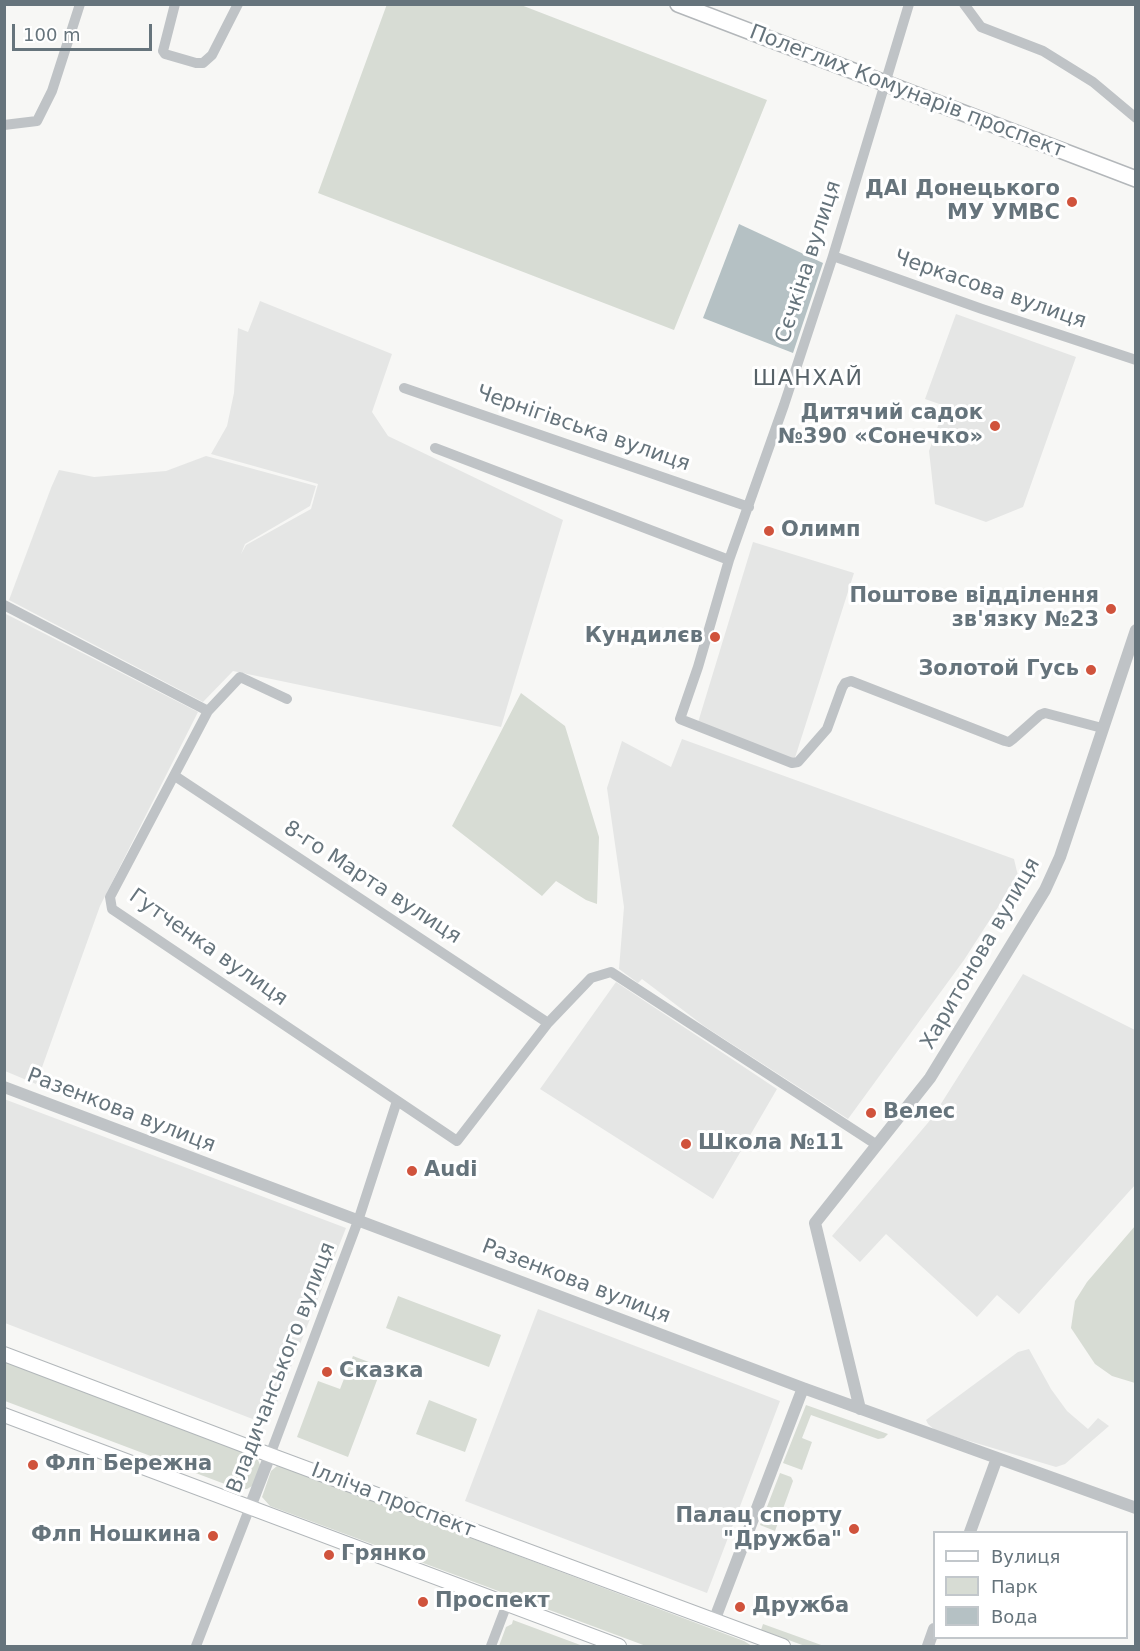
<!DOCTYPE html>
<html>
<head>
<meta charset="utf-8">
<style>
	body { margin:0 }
	#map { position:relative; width:1140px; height:1651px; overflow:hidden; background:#f7f7f5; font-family:"DejaVu Sans",sans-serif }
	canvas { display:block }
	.frame { position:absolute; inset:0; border:6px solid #66747c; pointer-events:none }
	.legend { position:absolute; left:933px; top:1531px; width:195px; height:108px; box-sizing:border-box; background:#fff; border:2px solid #c2c7cb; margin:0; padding:8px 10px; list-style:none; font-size:18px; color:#66747c }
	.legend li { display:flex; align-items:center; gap:12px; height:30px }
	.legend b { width:30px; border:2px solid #c2c7cb }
	.scale { position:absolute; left:12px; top:24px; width:140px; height:27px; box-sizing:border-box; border:3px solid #66747c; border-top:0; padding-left:8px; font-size:18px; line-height:21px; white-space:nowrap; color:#66747c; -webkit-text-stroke:4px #fff; paint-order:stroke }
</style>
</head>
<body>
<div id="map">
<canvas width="1140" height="1651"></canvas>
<div class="frame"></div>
<ul class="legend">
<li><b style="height:8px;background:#fff"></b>Вулиця</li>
<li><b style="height:16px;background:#d7dcd4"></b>Парк</li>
<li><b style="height:16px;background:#b5c1c4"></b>Вода</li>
</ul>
<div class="scale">100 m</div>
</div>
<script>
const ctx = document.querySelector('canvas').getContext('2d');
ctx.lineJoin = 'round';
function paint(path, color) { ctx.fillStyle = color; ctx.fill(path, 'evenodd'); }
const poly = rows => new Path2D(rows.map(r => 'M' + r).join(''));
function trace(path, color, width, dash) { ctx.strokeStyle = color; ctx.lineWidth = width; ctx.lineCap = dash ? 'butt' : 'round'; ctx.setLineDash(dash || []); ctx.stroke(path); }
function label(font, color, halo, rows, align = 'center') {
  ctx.font = font + ' "DejaVu Sans",sans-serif'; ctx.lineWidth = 6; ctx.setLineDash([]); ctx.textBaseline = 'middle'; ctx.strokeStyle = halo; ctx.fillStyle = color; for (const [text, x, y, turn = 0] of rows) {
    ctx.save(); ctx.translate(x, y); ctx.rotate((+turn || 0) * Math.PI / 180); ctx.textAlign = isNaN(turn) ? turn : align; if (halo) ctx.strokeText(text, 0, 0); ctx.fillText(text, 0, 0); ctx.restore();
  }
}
const built = poly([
	[260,301,392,354,372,412,388,436,563,520,501,727,233,671,203,702,9,600,51,488,59,470,94,477,166,471,206,456,316,486,310,506,245,544,241,554,246,545,311,509,318,484,211,454,227,426,234,393,238,328,248,332],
	[956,314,1076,357,1023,507,986,522,935,504,929,451,945,406,925,399],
	[753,542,854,573,793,764,696,729],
	[4,613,198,712,100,906,36,1084,5,1071],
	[682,739,1014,859,1018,876,964,960,848,1119,704,1026,642,979,638,983,619,969,624,907,607,788,622,741,671,767],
	[1023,974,1135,1030,1135,1185,1019,1314,997,1295,977,1317,886,1234,860,1262,832,1236,932,1118],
	[616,982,777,1089,713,1199,540,1089],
	[4,1099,346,1228,268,1425,5,1323],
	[538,1309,780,1401,707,1593,465,1501],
	[1029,1349,1051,1389,1067,1411,1088,1429,1098,1418,1109,1426,1065,1464,1056,1467,936,1431,928,1424,926,1420,1018,1352]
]);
const green = poly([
	[387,4,521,5,767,100,674,330,318,193],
	[521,693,565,726,599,837,597,904,586,900,556,881,542,896,452,826],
	[1135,1226,1136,1383,1135,1383,1112,1376,1095,1364,1071,1328,1075,1301,1087,1282],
	[398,1296,501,1335,489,1367,386,1328],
	[353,1356,382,1367,348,1457,297,1437,318,1381,340,1389],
	[4,1360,251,1454,258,1460,261,1467,254,1485,247,1489,238,1489,5,1401],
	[429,1400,477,1419,465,1452,416,1434],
	[806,1405,888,1434,884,1438,878,1439,811,1415,802,1438,812,1442,802,1470,783,1463],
	[277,1466,283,1467,744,1641,752,1646,646,1646,270,1506,262,1497,271,1471],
	[780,1473,791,1477,793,1481,775,1531,760,1525],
	[513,1620,583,1646,499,1646,506,1627,512,1624],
	[763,1624,824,1646,805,1646,761,1630]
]);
const water = poly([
	[739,224,823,263,793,353,703,318]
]);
const minor = poly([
	[175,4,163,51,165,54,196,63,203,63,212,55,238,4],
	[909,4,833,256,784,405,729,560,698,667,680,719,792,763,798,762,827,729,842,688,845,683,851,681,1005,741,1009,742,1013,739,1040,715,1045,713,1102,728],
	[964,4,981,27,1043,51,1093,82,1136,118],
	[4,125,37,121,52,91,80,4],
	[833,256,982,309,1136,360],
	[404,388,749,507],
	[435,448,729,560],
	[4,605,208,711],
	[287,699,240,677,208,711,110,897,112,909,457,1141,548,1023,591,978,611,972,877,1145],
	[175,776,548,1023],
	[270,1455,358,1221,397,1101],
	[196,1646,250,1507],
	[491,1646,507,1604]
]);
const tertiary = poly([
	[4,1087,803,1388,1136,1508],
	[860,1409,815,1223,930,1078,1045,890,1060,857,1136,630],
	[250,1507,270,1455],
	[970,1532,997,1458],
	[714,1621,803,1388],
	[928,1646,934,1629]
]);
const secondary = poly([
	[4,1354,270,1455,783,1646],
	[4,1415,619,1646]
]);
const primary = poly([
	[678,4,1136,179]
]);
const markers = [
	[1072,202,6,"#d0533c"],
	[995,426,6,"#d0533c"],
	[769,531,6,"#d0533c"],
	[1111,609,6,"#d0533c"],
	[715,637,6,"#d0533c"],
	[1091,670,6,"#d0533c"],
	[871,1113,6,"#d0533c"],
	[686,1144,6,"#d0533c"],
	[412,1171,6,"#d0533c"],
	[327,1372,6,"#d0533c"],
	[33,1465,6,"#d0533c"],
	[854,1529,6,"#d0533c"],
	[213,1536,6,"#d0533c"],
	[329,1555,6,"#d0533c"],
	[423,1602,6,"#d0533c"],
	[740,1607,6,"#d0533c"]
];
const streetNames = [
	["Полеглих Комунарів проспект",907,92,21],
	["Сєчкіна вулиця",809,262,-72],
	["Черкасова вулиця",990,290,19],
	["Чернігівська вулиця",583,429,19],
	["8-го Марта вулиця",372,883,33],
	["Гутченка вулиця",208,948,35],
	["Харитонова вулиця",981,954,-60],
	["Разенкова вулиця",121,1111,21],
	["Разенкова вулиця",576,1282,21],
	["Владичанського вулиця",282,1368,-69],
	["Ілліча проспект",393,1501,21]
];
const poiNames = [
	["ДАІ Донецького",1060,190,"right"],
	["МУ УМВС",1060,214,"right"],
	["Дитячий садок",983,414,"right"],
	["№390 «Сонечко»",983,438,"right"],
	["Олимп",781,531],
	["Поштове відділення",1099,597,"right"],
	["зв'язку №23",1099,621,"right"],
	["Кундилєв",703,637,"right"],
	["Золотой Гусь",1079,670,"right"],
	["Велес",883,1113],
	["Школа №11",698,1144],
	["Audi",424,1171],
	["Сказка",339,1372],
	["Флп Бережна",45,1465],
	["Палац спорту",842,1517,"right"],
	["\"Дружба\"",842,1541,"right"],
	["Флп Ношкина",201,1536,"right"],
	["Грянко",341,1555],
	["Проспект",435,1602],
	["Дружба",752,1607]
];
const neighbourhoodNames = [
	["ШАНХАЙ",808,379]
];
paint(built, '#e5e6e5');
paint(green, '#d7dcd4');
paint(water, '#b5c1c4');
trace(secondary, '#b2b7ba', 16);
trace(primary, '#b3b7ba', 18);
trace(minor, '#bfc3c6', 10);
trace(tertiary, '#bfc3c6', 12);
trace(secondary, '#fff', 14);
trace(primary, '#fff', 15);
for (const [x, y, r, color] of markers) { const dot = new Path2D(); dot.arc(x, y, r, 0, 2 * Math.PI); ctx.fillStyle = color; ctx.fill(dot); trace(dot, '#fff', 2); }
label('21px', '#66747c', '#fff', streetNames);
label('bold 21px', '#66747c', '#fff', poiNames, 'left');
ctx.letterSpacing = '1.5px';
label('22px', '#576268', '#fff', neighbourhoodNames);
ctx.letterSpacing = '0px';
</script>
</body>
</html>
